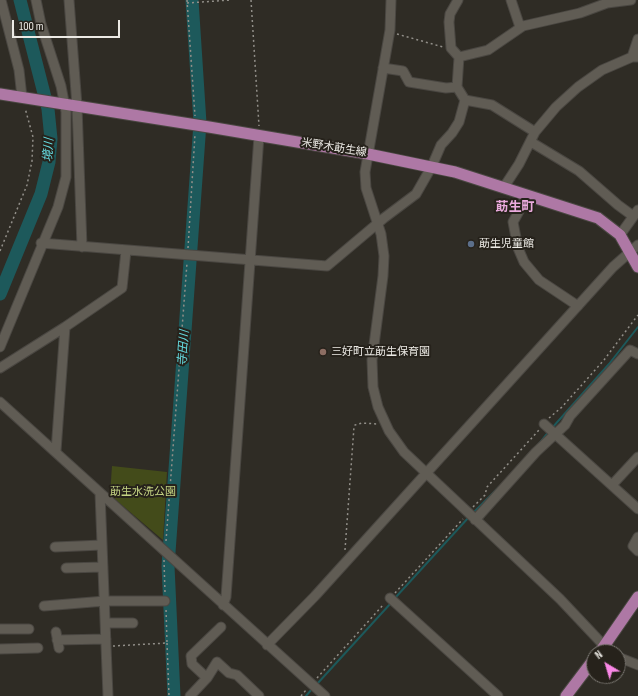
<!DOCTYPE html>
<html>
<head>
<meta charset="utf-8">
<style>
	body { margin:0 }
	#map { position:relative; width:638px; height:696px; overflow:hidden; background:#2f2c25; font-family:"Sofia Sans Condensed",sans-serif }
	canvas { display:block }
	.north { position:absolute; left:586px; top:644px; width:40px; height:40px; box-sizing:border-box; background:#26221b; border:1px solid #75726c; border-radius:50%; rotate:322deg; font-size:11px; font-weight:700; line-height:16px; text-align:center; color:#eceae5 }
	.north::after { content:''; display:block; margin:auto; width:14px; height:18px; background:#fa87e6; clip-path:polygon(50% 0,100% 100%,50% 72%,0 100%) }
	.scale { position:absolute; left:12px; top:20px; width:108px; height:18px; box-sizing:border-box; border:2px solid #eceae5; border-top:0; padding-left:5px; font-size:12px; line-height:14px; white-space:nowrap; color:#eceae5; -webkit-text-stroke:3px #26221b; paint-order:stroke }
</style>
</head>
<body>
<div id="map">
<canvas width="638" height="696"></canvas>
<div class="north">N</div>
<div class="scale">100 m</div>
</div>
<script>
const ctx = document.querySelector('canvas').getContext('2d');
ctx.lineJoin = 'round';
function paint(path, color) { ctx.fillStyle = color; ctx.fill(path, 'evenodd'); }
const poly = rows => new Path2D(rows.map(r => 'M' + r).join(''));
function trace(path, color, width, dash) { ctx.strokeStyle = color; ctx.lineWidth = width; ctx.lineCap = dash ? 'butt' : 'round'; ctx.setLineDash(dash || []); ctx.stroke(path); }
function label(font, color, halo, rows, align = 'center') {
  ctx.font = font + ' "Sofia Sans Condensed","Noto Sans JP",sans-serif'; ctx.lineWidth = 4; ctx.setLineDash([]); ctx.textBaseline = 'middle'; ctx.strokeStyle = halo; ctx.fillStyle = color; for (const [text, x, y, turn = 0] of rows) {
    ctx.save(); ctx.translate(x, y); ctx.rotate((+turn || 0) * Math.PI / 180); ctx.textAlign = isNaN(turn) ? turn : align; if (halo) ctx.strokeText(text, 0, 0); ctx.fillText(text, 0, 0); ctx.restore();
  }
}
const green = poly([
	[112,466,167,472,163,540,110,495]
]);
const stream = poly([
	[552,428,609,364,638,327],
	[538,445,549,431],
	[473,513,500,486],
	[395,598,469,517],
	[317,684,391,603],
	[306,696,312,689]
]);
const river = poly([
	[0,294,41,194,49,162,51,139,48,109,20,0],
	[174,696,168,566,200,123,192,0]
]);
const path = poly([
	[187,0,195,116],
	[251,0,259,126],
	[187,3,231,0],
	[397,34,443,47],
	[188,248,195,134],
	[0,251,27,185,32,161,33,137,25,108],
	[549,418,562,407,604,360,638,315],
	[473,507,485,495,487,487,539,430],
	[166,541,187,263],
	[345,550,354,427,355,425,362,423,378,424],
	[164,560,165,593],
	[395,593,463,519],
	[167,643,169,696],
	[113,646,167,643,166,608],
	[317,678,384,604],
	[301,696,306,690]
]);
const minor = poly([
	[1,0,19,70,22,97],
	[69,0,77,106,82,247],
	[391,0,390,30,365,172,366,188,381,234,384,256,383,276,372,360,373,387,378,407,389,431,404,452,560,599,610,652],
	[511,0,520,27],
	[459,57,488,50,523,26,580,13,607,3,631,0],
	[632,57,638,39],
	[383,68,403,71,409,82,446,88,457,87],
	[465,100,492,105,535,132],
	[531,142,579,171,618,205,633,216],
	[504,187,519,164,535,132,556,107,578,87,602,70,632,57,638,57],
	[528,195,513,222,518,248,524,262,539,280,578,306],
	[620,235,638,210],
	[41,243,327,266,384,218,416,194,432,166,441,145,452,133,459,122,465,100,457,87,459,57,451,48,449,22,450,14,458,0],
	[0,347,58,207,66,177,66,112,61,86,41,24,36,0],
	[0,368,65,327,122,288,126,251],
	[0,402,325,696],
	[544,424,638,509],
	[56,451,65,327],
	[612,485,638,457],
	[100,493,108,696],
	[475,520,536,452,565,425,570,416,630,350,638,354],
	[638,537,633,546,638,551],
	[55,547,102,545],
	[66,568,103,567],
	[390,598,498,696],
	[223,605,226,597,259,136],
	[44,606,105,601,165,601],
	[106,623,133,623],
	[0,629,29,629],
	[56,632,59,648],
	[57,640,106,639],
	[267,645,315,596,613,267,638,245],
	[0,649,38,648],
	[618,657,638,665],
	[207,678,217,662,229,673,237,675,259,696],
	[190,696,207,678,192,664,191,656,221,627]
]);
const major = poly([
	[0,94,209,127,368,154,455,172,598,218,620,235,638,267],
	[600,652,638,597],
	[566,696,594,659]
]);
const markers = [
	[471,244,4,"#5c6f8a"],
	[323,352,4,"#8d6e63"]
];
const streetNames = [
	["米野木莇生線",334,148,9]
];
const poiNames = [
	["莇生児童館",479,244],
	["三好町立莇生保育園",331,352]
];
const parkNames = [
	["莇生水洗公園",143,492]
];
const waterNames = [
	["境川",49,150,-86],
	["寺田川",184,348,-86]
];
const quarterNames = [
	["莇生町",515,208]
];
paint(green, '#434b1a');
trace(stream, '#1d595b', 2);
trace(river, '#1d595b', 13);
trace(minor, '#4a4742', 11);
trace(major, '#4a4742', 13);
trace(path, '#928f89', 1.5, [2, 3]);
trace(minor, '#605c54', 9);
trace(major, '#ae78a5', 11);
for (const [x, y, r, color] of markers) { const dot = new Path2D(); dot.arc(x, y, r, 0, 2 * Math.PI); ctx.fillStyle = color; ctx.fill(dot); trace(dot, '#26221b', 1.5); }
label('11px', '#eceae5', '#26221b', streetNames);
label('11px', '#eceae5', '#26221b', poiNames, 'left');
label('11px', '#c5d483', '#26221b', parkNames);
label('italic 12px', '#65dadf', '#26221b', waterNames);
label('bold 13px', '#eaaadd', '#26221b', quarterNames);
</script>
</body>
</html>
